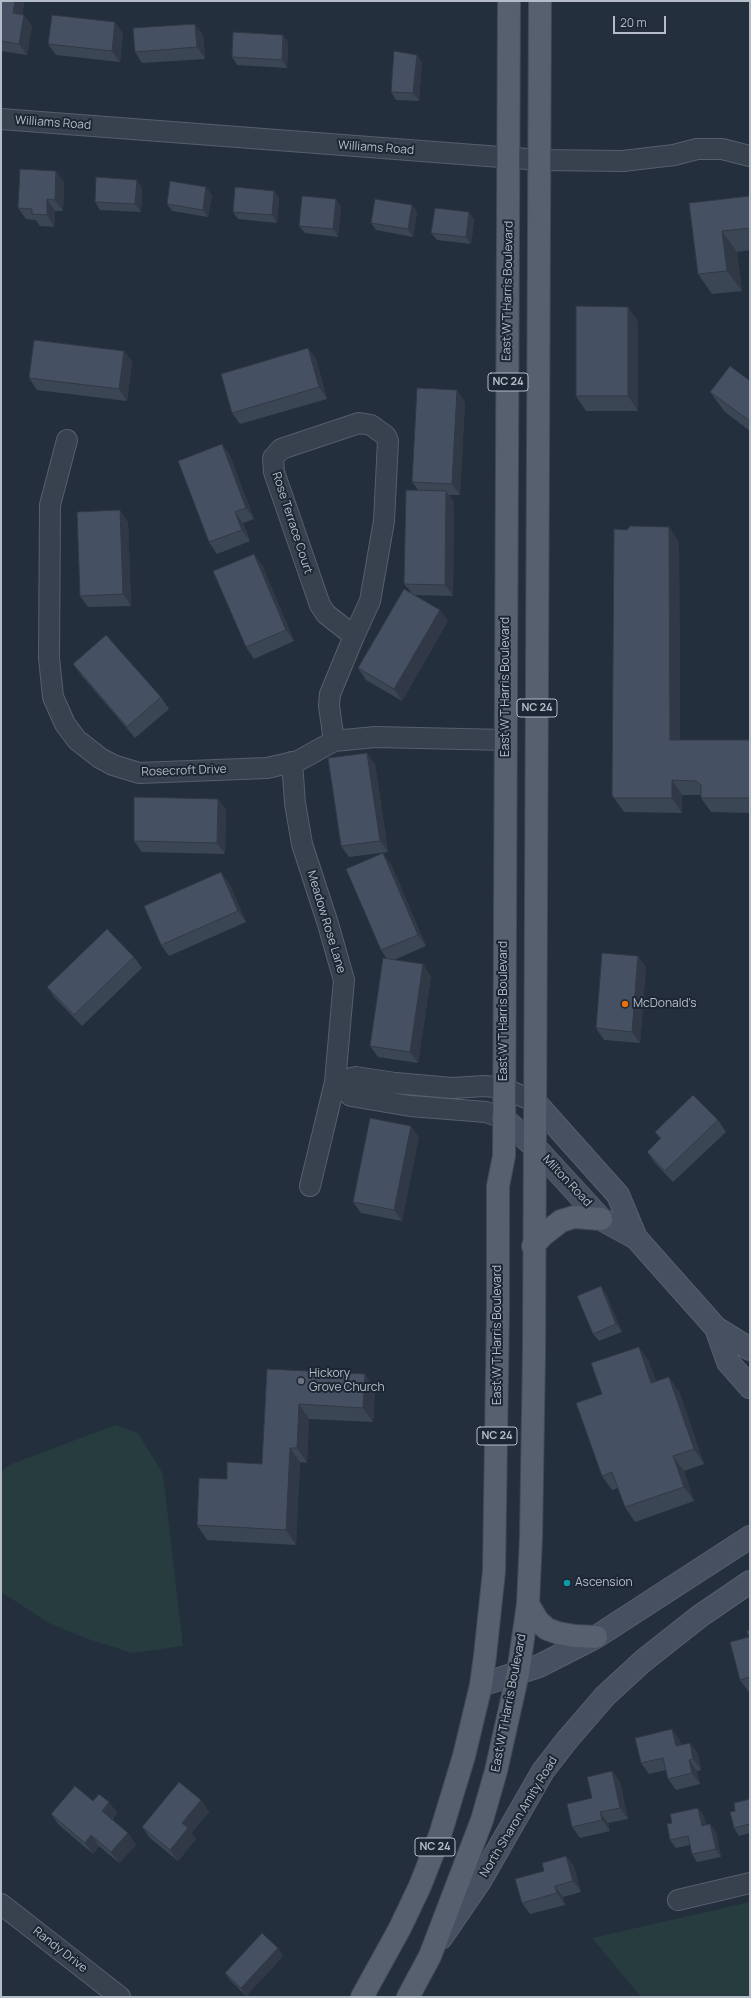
<!DOCTYPE html>
<html>
<head>
<meta charset="utf-8">
<style>
	body { margin:0 }
	#map { position:relative; width:751px; height:1998px; overflow:hidden; background:#242f3e; font-family:Manrope,sans-serif }
	canvas { display:block }
	.frame { position:absolute; inset:0; border:2px solid #b4bcc9; pointer-events:none }
	.scale { position:absolute; left:613px; top:16px; width:53px; height:18px; box-sizing:border-box; border:2px solid #b4bcc9; border-top:0; padding-left:5px; font-size:12px; line-height:14px; white-space:nowrap; color:#b4bcc9; -webkit-text-stroke:3px #1d2633; paint-order:stroke }
</style>
</head>
<body>
<div id="map">
<canvas width="751" height="1998"></canvas>
<div class="frame"></div>
<div class="scale">20 m</div>
</div>
<script>
const ctx = document.querySelector('canvas').getContext('2d');
ctx.lineJoin = 'round';
function paint(path, color) { ctx.fillStyle = color; ctx.fill(path, 'evenodd'); }
const poly = rows => new Path2D(rows.map(r => 'M' + r).join(''));
function trace(path, color, width, dash) { ctx.strokeStyle = color; ctx.lineWidth = width; ctx.lineCap = dash ? 'butt' : 'round'; ctx.setLineDash(dash || []); ctx.stroke(path); }
function label(font, color, halo, rows, align = 'center') {
  ctx.font = font + ' Manrope,sans-serif'; ctx.lineWidth = 4; ctx.setLineDash([]); ctx.textBaseline = 'middle'; ctx.strokeStyle = halo; ctx.fillStyle = color; for (const [text, x, y, turn = 0] of rows) {
    ctx.save(); ctx.translate(x, y); ctx.rotate((+turn || 0) * Math.PI / 180); ctx.textAlign = isNaN(turn) ? turn : align; if (halo) ctx.strokeText(text, 0, 0); ctx.fillText(text, 0, 0); ctx.restore();
  }
}
const green = poly([
	[115,1425,138,1433,163,1474,183,1646,132,1653,85,1638,49,1623,1,1592,1,1472,9,1465],
	[750,1902,750,1997,641,1997,592,1938]
]);
const street = poly([
	[1,119,540,160,623,161,674,155,697,149,722,149,750,156],
	[359,423,371,425,386,436,388,441,384,521,370,601,354,636,326,614,320,605,274,472,273,458,281,449,359,423],
	[67,440,50,505,49,658,53,697,65,724,77,740,100,758,113,765,139,773,267,768,298,761,334,741,375,737,506,740],
	[334,741,329,706,330,694,354,636],
	[292,762,295,803,302,844,328,924,344,980,335,1082,310,1186],
	[335,1082,356,1077,395,1083,452,1088,485,1086,504,1088,535,1102],
	[335,1082,351,1096,410,1106,486,1112,503,1118],
	[678,1900,750,1883],
	[1,1904,120,1997]
]);
const secondary = poly([
	[535,1102,618,1195,636,1238,716,1328,750,1349],
	[503,1118,535,1147,601,1219,636,1238],
	[716,1328,728,1362,750,1387],
	[481,1685,539,1666,596,1637,750,1537],
	[441,1938,480,1881,543,1771,567,1740,605,1696,643,1661,700,1616,750,1582]
]);
const primary = poly([
	[533,1246,543,1235,561,1221,574,1217,601,1219],
	[528,1604,538,1621,547,1629,558,1633,575,1636,596,1637],
	[362,1997,400,1928,420,1886,440,1835,464,1756,481,1685,485,1656,494,1571,498,1309,498,1186,504,1156,509,1],
	[408,1997,430,1956,482,1820,496,1771,518,1673,528,1604,531,1537,534,1354,540,1]
]);
const wall = poly([
	[1,1,24,1,24,2,22,15,32,26,27,55,1,51],
	[123,33,120,62,56,55,48,44],
	[203,35,205,59,142,63,135,52],
	[288,42,287,68,237,65,232,57],
	[422,62,419,101,396,100,391,92],
	[64,182,63,211,55,211,54,227,40,226,36,220,26,219,18,208],
	[142,187,141,212,100,210,95,202],
	[274,191,279,198,277,223,238,219,233,212],
	[212,195,208,217,172,211,167,204],
	[750,196,750,250,737,252,742,291,712,294,698,274,689,203],
	[336,199,341,207,338,237,305,233,299,226],
	[412,205,417,212,413,237,376,230,371,223],
	[469,212,474,220,471,244,437,240,431,233],
	[638,321,638,411,586,411,576,396],
	[308,348,316,359,327,399,240,424,232,413],
	[124,351,132,362,127,401,37,390,29,378],
	[750,381,750,431,725,412,710,392],
	[465,402,460,495,449,495,454,502,453,596,415,595,448,621,402,701,366,680,358,668,411,592,404,584,418,490,412,482],
	[222,444,230,456,254,519,243,523,250,541,217,554,209,542],
	[128,522,131,606,88,607,80,596],
	[669,527,679,542,680,740,750,740,750,813,711,812,701,798,701,795,682,795,682,813,624,812,612,795,627,530],
	[262,565,294,641,254,659,246,647],
	[73,664,161,697,169,709,135,738,81,675],
	[375,764,388,852,349,857,341,846],
	[218,799,226,810,225,854,142,852,134,841],
	[391,864,426,946,394,960,431,976,418,1063,378,1057,370,1046,387,959,381,950],
	[229,883,246,922,169,956,161,945],
	[134,957,142,968,82,1026,55,998,47,987],
	[646,967,640,1043,604,1040,596,1028],
	[718,1120,726,1132,673,1182,655,1163,647,1152,660,1139,655,1132],
	[419,1137,402,1221,361,1213,353,1202],
	[606,1294,622,1332,599,1341,593,1334],
	[639,1347,649,1362,656,1381,679,1391,704,1464,684,1471,694,1501,635,1522,625,1507,618,1488,612,1490,602,1476,602,1394],
	[267,1369,375,1389,373,1422,309,1419,307,1463,300,1462,296,1545,207,1540,197,1525,227,1479,262,1464],
	[750,1630,750,1691,748,1691,740,1680],
	[672,1729,680,1741,681,1745,690,1743,698,1754,701,1770,697,1771,700,1784,676,1790,668,1779,666,1770,649,1774,641,1763],
	[612,1771,620,1782,628,1819,608,1823,610,1831,580,1838,572,1827],
	[750,1799,750,1833,739,1836,734,1828,735,1811],
	[201,1800,209,1812,191,1833,196,1839,178,1861,150,1838,142,1827],
	[93,1801,109,1802,117,1813,112,1820,128,1833,136,1845,119,1863,99,1846,93,1854,59,1825,51,1814],
	[698,1808,704,1816,706,1825,710,1824,716,1832,721,1857,697,1862,692,1854,690,1845,676,1848,670,1840,672,1823],
	[566,1856,574,1867,581,1892,563,1897,565,1905,530,1914,522,1903,544,1871],
	[278,1948,283,1956,246,1996,230,1980,225,1973]
]);
const shadedWall = poly([
	[15,1,24,1,24,2,21,24,13,13],
	[24,15,32,26,27,55,19,44],
	[115,22,123,33,120,62,112,51],
	[195,24,203,35,205,59,197,47],
	[283,35,288,42,287,68,282,60],
	[417,55,422,62,419,101,413,93],
	[56,171,64,182,63,211,55,200],
	[137,180,142,187,141,212,135,204],
	[206,187,212,195,208,217,203,210],
	[274,191,279,198,277,223,272,215],
	[47,199,55,211,54,227,47,215],
	[336,199,341,207,338,237,333,229],
	[412,205,417,212,413,237,408,229],
	[469,212,474,220,471,244,466,237],
	[722,231,737,252,742,291,727,271],
	[628,307,638,321,638,411,628,396],
	[308,348,316,359,327,399,319,387],
	[124,351,132,362,127,401,119,389],
	[457,390,465,402,460,495,452,484],
	[222,444,230,456,254,519,246,508],
	[446,491,454,502,453,596,445,585],
	[120,510,128,522,131,606,123,594],
	[235,512,243,523,250,541,242,530],
	[669,527,679,542,680,755,670,740],
	[254,554,262,565,294,641,286,630],
	[440,610,448,621,402,701,394,689],
	[367,753,375,764,388,852,380,841],
	[672,780,682,795,682,813,672,798],
	[218,799,226,810,225,854,217,843],
	[383,853,391,864,426,946,418,935],
	[221,872,229,883,246,922,238,911],
	[638,956,646,967,640,1043,632,1032],
	[423,964,431,976,418,1063,410,1052],
	[411,1126,419,1137,402,1221,394,1210],
	[601,1286,606,1294,622,1332,616,1324],
	[639,1347,649,1362,662,1398,651,1383],
	[365,1374,375,1389,373,1422,363,1408],
	[669,1377,679,1391,704,1464,694,1449],
	[299,1404,309,1419,307,1463,297,1448],
	[290,1448,300,1462,296,1545,286,1530],
	[673,1456,684,1471,694,1501,684,1487],
	[672,1729,680,1741,684,1758,676,1746],
	[690,1743,698,1754,701,1770,693,1759],
	[689,1760,697,1771,700,1784,692,1773],
	[612,1771,620,1782,628,1819,620,1808],
	[201,1800,209,1812,191,1833,196,1839,178,1861,170,1850,182,1823],
	[109,1802,117,1813,109,1822,102,1811],
	[698,1808,704,1816,707,1834,702,1826],
	[600,1812,608,1823,610,1831,602,1820],
	[710,1824,716,1832,721,1857,716,1849],
	[128,1833,136,1845,119,1863,111,1852],
	[91,1835,99,1846,93,1854,85,1843],
	[566,1856,574,1867,581,1892,573,1881],
	[555,1886,563,1897,565,1905,557,1893],
	[278,1948,283,1956,246,1996,241,1988]
]);
const building = poly([
	[1,1,15,1,13,13,24,15,19,44,1,41,1,1],
	[52,15,115,22,112,51,48,44,52,15],
	[195,24,197,47,135,52,133,28,195,24],
	[233,32,283,35,282,60,232,57,233,32],
	[394,51,417,55,413,93,391,92,394,51],
	[20,169,56,171,55,200,47,199,47,215,32,214,32,209,18,208,20,169],
	[96,177,137,180,135,204,95,202,96,177],
	[170,181,206,187,203,210,167,204,170,181],
	[235,187,274,191,272,215,233,212,235,187],
	[302,196,336,199,333,229,299,226,302,196],
	[750,196,750,228,722,231,727,271,698,274,689,203,750,196],
	[375,199,412,205,408,229,371,223,375,199],
	[435,208,469,212,466,237,431,233,435,208],
	[576,306,628,307,628,396,576,396,576,306],
	[34,340,124,351,119,389,29,378,34,340],
	[308,348,319,387,232,413,221,374,308,348],
	[730,366,750,381,750,421,710,392,730,366],
	[417,388,457,390,452,484,412,482,417,388],
	[222,444,246,508,235,512,242,530,209,542,178,461,222,444],
	[406,490,446,491,445,585,404,584,406,490],
	[120,510,123,594,80,596,77,512,120,510],
	[630,526,669,527,670,740,750,740,750,798,701,798,701,785,696,781,672,780,672,798,614,798,612,795,614,529,627,530,630,526],
	[254,554,286,630,246,647,213,571,254,554],
	[404,589,440,610,394,689,358,668,404,589],
	[106,635,161,697,127,727,73,664,106,635],
	[367,753,380,841,341,846,328,758,367,753],
	[134,797,218,799,217,843,134,841,134,797],
	[383,853,418,935,381,950,346,869,383,853],
	[221,872,238,911,161,945,144,906,221,872],
	[107,929,134,957,74,1015,47,987,107,929],
	[602,953,638,956,632,1032,596,1028,602,953],
	[383,958,423,964,410,1052,370,1046,383,958],
	[693,1095,718,1120,665,1171,647,1152,661,1138,655,1132,693,1095],
	[370,1118,411,1126,394,1210,353,1202,370,1118],
	[601,1286,616,1324,593,1334,577,1296,601,1286],
	[639,1347,651,1383,669,1377,694,1449,673,1456,684,1487,625,1507,612,1472,602,1476,576,1403,602,1394,591,1363,639,1347],
	[267,1369,365,1374,363,1408,299,1404,297,1448,290,1448,286,1530,197,1525,199,1478,227,1479,227,1462,262,1464,267,1369],
	[750,1630,750,1677,740,1680,730,1642,749,1637,747,1631,750,1630],
	[672,1729,676,1746,690,1743,693,1759,689,1760,692,1773,668,1779,663,1758,641,1763,635,1738,672,1729],
	[612,1771,620,1808,600,1812,602,1820,572,1827,567,1804,592,1798,587,1777,612,1771],
	[179,1782,201,1800,182,1823,188,1828,170,1850,142,1827,179,1782],
	[75,1786,93,1801,99,1794,109,1802,102,1811,128,1833,111,1852,91,1835,85,1843,51,1814,75,1786],
	[750,1799,750,1824,734,1828,730,1812,735,1811,734,1803,750,1799],
	[698,1808,702,1826,710,1824,716,1849,692,1854,688,1836,670,1840,667,1824,672,1823,670,1814,698,1808],
	[566,1856,573,1881,555,1886,557,1893,522,1903,515,1879,544,1871,542,1863,566,1856],
	[262,1933,278,1948,241,1988,225,1973,262,1933]
]);
const markers = [
	[625,1004,4,"#e8710a"],
	[301,1381,4,"#6b7280"],
	[567,1583,4,"#0f9aa8"]
];
const shields = [
	[508,382,40],
	[537,708,40],
	[497,1436,40],
	[435,1847,40]
];
const shieldNames = [
	["NC 24",508,382],
	["NC 24",537,708],
	["NC 24",497,1436],
	["NC 24",435,1847]
];
const streetNames = [
	["Williams Road",53,123,4],
	["Williams Road",376,148,4],
	["East W T Harris Boulevard",508,291,-89],
	["Rose Terrace Court",292,523,72],
	["East W T Harris Boulevard",506,687,-90],
	["Rosecroft Drive",184,771,-2],
	["Meadow Rose Lane",326,922,73],
	["East W T Harris Boulevard",504,1011,-90],
	["Milton Road",567,1181,47],
	["East W T Harris Boulevard",498,1335,-90],
	["East W T Harris Boulevard",509,1703,-79],
	["North Sharon Amity Road",519,1817,-59],
	["Randy Drive",60,1950,38]
];
const poiNames = [
	["McDonald's",633,1004],
	["Hickory",309,1374],
	["Grove Church",309,1388],
	["Ascension",575,1583]
];
paint(green, '#263c3f');
trace(street, '#565f6c', 22);
trace(secondary, '#565f6c', 24);
trace(primary, '#414a57', 24);
trace(street, '#38414e', 20);
trace(secondary, '#465061', 22);
trace(primary, '#56606e', 22);
paint(wall, '#3b4654');
paint(shadedWall, '#303945');
paint(building, '#455162');
trace(building, '#303945', 1);
for (const [x, y, r, color] of markers) { const dot = new Path2D(); dot.arc(x, y, r, 0, 2 * Math.PI); ctx.fillStyle = color; ctx.fill(dot); trace(dot, '#1d2633', 1.5); }
for (const [x, y, w] of shields) { const box = new Path2D(); box.roundRect(x - w / 2, y - 9, w, 18, 3); ctx.fillStyle = '#1d2633'; ctx.fill(box); trace(box, '#b4bcc9', 1); }
label('bold 11px', '#b4bcc9', null, shieldNames);
label('12px', '#b4bcc9', '#1d2633', streetNames);
label('12px', '#b4bcc9', '#1d2633', poiNames, 'left');
</script>
</body>
</html>
